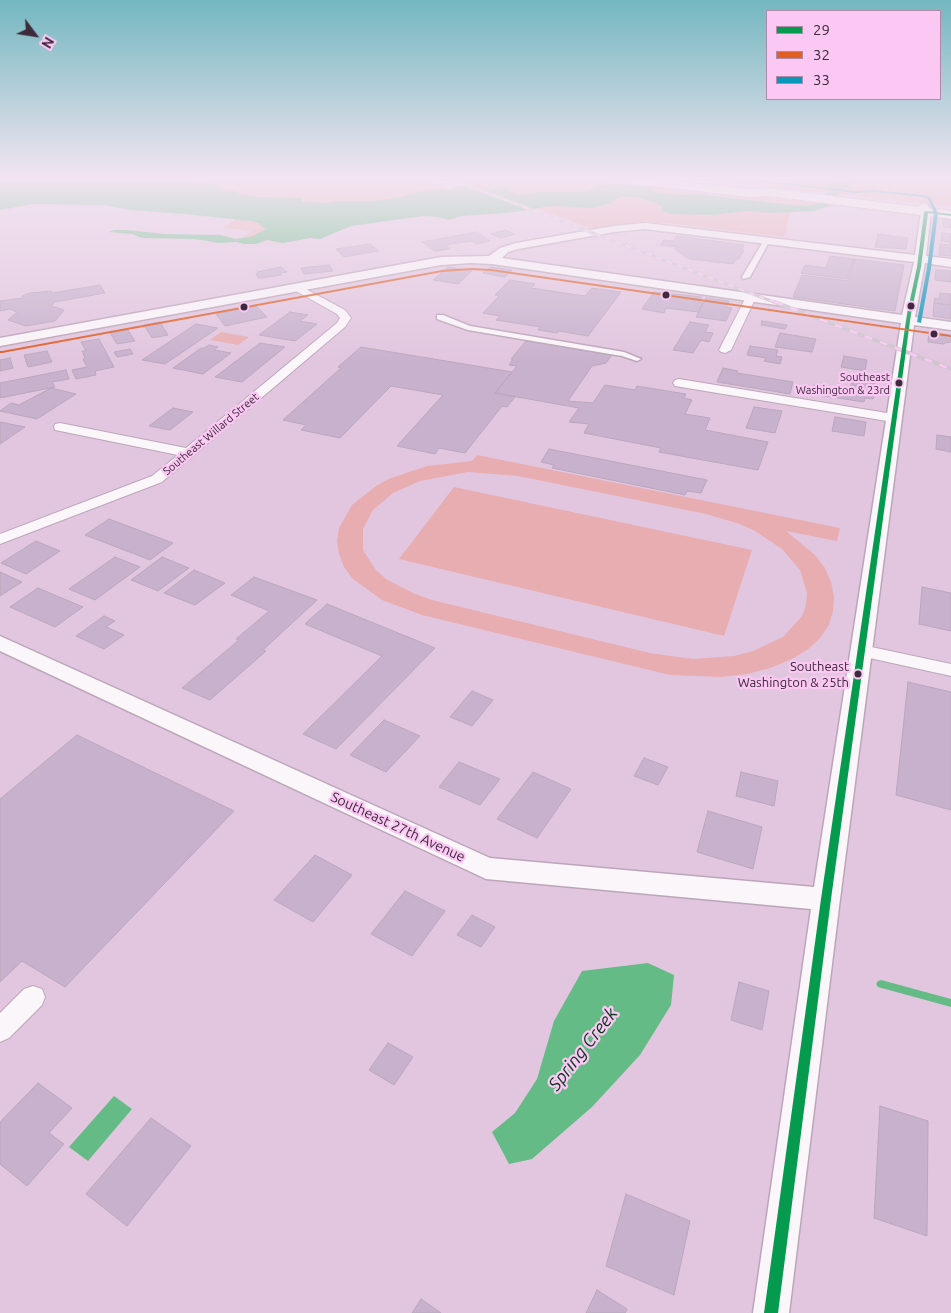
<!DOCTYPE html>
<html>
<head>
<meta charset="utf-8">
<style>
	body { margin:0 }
	#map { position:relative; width:951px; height:1313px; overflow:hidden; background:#e2c6df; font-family:Ubuntu,sans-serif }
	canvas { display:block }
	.legend { position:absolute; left:766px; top:10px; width:175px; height:90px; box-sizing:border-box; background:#fbc8f4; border:1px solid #af89aa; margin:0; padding:6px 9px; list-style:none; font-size:15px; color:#3d2a3b }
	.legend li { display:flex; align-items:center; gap:10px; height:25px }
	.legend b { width:25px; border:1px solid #af89aa }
	.north { position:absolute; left:10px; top:10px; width:50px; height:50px; -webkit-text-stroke:4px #fbc8f4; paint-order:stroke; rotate:121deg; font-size:14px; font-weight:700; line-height:20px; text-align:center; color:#3d2a3b }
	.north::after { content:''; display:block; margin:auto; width:18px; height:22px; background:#3d2a3b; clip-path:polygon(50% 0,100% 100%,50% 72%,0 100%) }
</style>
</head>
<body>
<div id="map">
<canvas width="951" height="1313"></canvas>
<ul class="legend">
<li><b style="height:6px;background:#069a4f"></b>29</li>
<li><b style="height:6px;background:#e05f24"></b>32</li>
<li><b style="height:6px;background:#0996b8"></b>33</li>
</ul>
<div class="north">N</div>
</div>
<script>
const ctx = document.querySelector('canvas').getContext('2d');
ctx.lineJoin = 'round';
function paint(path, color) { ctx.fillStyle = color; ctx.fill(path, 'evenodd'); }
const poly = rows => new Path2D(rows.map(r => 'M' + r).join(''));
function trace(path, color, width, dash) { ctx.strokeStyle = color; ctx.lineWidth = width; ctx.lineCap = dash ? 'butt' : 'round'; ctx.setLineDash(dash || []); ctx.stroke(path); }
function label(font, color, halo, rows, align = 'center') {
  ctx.font = font + ' Ubuntu,sans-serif'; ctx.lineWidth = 4.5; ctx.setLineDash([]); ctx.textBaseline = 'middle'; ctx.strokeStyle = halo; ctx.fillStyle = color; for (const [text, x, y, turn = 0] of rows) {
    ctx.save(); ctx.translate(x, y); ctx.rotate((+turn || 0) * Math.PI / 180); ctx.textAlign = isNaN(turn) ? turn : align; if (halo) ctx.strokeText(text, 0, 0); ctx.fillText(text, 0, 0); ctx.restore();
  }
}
const green = poly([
	[191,179,423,179,508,213,462,216,448,220,431,216,380,221,351,226,320,239,310,238,283,243,267,240,256,244,244,244,237,242,251,231,224,228,262,197,239,194,233,191,222,189,219,185,195,182,190,181],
	[446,179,600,179,821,203,804,206,697,194,687,195,663,193,655,192,650,187,621,184,600,185,581,192,538,192,521,195,501,188,478,191],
	[693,179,829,179,827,182,843,190,864,179,951,179,951,206],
	[621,197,635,197,653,202,663,207,662,211,671,214,712,215,748,211,791,212,786,227,787,232,783,237,667,223,623,224,593,229,538,209,551,206,593,208,612,203,615,199],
	[221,332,249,337,238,345,210,340],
	[477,455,840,528,837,541,786,531,815,555,825,568,831,582,834,597,833,611,829,625,820,638,807,650,790,660,770,668,747,674,722,677,670,675,422,615,382,600,353,579,344,567,339,554,337,541,339,528,352,505,376,486,391,478,427,466,472,461],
	[468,472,518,476,706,514,740,524,755,531,782,549,800,570,807,593,806,605,802,616,783,637,753,651,734,656,693,659,650,653,432,600,415,594,386,579,376,570,363,550,363,529,373,510,393,493,420,481],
	[454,487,752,550,724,636,399,559]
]);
const water = poly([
	[0,179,191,179,190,181,198,182,219,185,222,189,237,191,239,194,262,197,301,198,302,202,328,203,336,201,373,201,406,196,408,194,430,189,450,189,462,185,478,191,506,187,511,192,521,195,538,192,581,192,600,185,621,184,650,187,655,192,663,193,687,195,696,194,804,206,821,203,828,190,827,182,829,179,864,179,840,191,833,205,814,211,771,213,748,211,712,215,671,214,662,211,663,207,653,202,635,197,621,197,615,199,612,203,593,208,551,206,515,212,462,216,448,220,441,217,423,216,351,226,320,239,310,238,283,243,267,240,256,244,244,244,237,242,219,243,195,239,142,238,132,234,108,232,115,230,127,230,165,234,221,235,235,239,250,237,266,229,258,223,251,221,185,214,130,210,104,205,33,204,0,210],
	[648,963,674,975,671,1005,640,1055,592,1107,532,1159,509,1164,492,1132,515,1113,537,1079,554,1021,582,971],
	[114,1096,132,1109,88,1161,69,1147]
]);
const stream = poly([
	[881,980,951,999,951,1007,878,987,876,984,878,981,881,980]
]);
const building = poly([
	[943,219,951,220,951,228,943,227,943,219],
	[505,230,515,234,501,238,491,234,505,230],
	[477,232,490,241,477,244,472,241,445,245,450,249,435,251,422,242,477,232],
	[942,233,951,234,951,245,950,242,941,241,942,233],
	[878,234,908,238,906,249,875,247,878,234],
	[677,236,744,245,742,249,744,250,739,259,736,259,733,264,690,259,685,257,675,249,677,247,660,245,664,240,673,241,677,236],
	[370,244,379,251,344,257,336,249,370,244],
	[940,244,951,245,951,256,939,255,940,244],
	[830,256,854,259,847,279,801,273,805,265,826,268,830,256],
	[855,259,904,265,895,311,793,297,802,275,848,281,855,259],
	[329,265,333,271,304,274,301,268,329,265],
	[281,267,287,272,280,273,281,275,262,278,258,278,256,274,258,274,257,272,281,267],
	[448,267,472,271,458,284,433,280,448,267],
	[491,267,512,270,505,277,483,273,491,267],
	[936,270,951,271,951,282,935,280,936,270],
	[510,280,535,284,531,288,585,296,592,288,621,292,588,336,559,331,557,333,538,330,540,327,496,320,500,316,483,313,499,296,495,295,510,280],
	[100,285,105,293,55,302,51,306,64,310,55,321,26,326,8,320,17,312,10,309,0,311,0,301,23,298,22,296,30,293,51,291,52,293,100,285],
	[654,292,702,297,699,302,703,303,698,312,666,308,664,313,642,309,654,292],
	[940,293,951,294,951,305,934,303,935,298,939,299,940,293],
	[706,298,729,301,726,307,732,308,726,321,696,317,706,298],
	[934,303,951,305,951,319,933,316,934,303],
	[256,306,267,317,225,326,216,314,256,306],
	[290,312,308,315,300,321,317,324,295,341,259,335,290,312],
	[762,321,787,325,785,329,761,325,762,321],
	[160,322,168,335,152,338,144,325,160,322],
	[690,322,709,325,705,332,713,333,709,342,701,340,693,353,673,350,690,322],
	[196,324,218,328,165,364,142,360,196,324],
	[128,330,135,341,117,344,110,333,128,330],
	[929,332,951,335,951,342,944,343,944,344,928,342,929,332],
	[780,333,816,339,812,352,775,347,780,333],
	[99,339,114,367,95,371,96,375,76,379,72,370,87,367,83,359,85,358,82,351,86,351,81,342,99,339],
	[526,341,612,355,606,363,592,366,568,401,593,403,605,385,635,390,637,386,686,394,684,398,692,400,685,414,710,418,705,430,768,442,758,470,659,452,661,448,584,433,589,424,569,422,579,408,495,393,517,366,509,365,513,359,511,359,526,341],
	[260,343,285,347,242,382,215,377,260,343],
	[209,345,218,347,214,350,231,353,203,374,173,368,201,348,204,348,209,345],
	[750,346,778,350,776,356,782,357,780,364,764,361,766,358,747,355,750,346],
	[361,347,512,372,495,393,515,397,507,407,502,406,465,453,439,448,435,454,397,446,443,395,391,386,340,438,301,430,306,425,283,420,341,368,338,367,361,347],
	[130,349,133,354,117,357,114,352,130,349],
	[47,351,52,362,28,367,24,355,47,351],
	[844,356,867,360,865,371,841,367,844,356],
	[10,358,13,368,0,371,0,360,10,358],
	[723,368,738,371,737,373,793,382,790,394,717,382,723,368],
	[66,370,69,379,52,382,55,387,0,398,0,383,66,370],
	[852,380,876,384,873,399,865,398,864,402,812,394,814,385,850,391,852,380],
	[51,388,76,394,37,419,0,411,11,403,19,405,51,388],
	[754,407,782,411,775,433,746,428,754,407],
	[173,408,193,412,170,430,149,426,173,408],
	[835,417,866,422,864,436,832,431,835,417],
	[0,422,25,427,0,444,0,422],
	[937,435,951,437,951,452,936,449,937,435],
	[549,449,707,480,701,493,687,491,685,495,552,468,554,465,541,462,549,449],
	[109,519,173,543,150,560,85,535,109,519],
	[36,541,60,551,26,574,1,563,36,541],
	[115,557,140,567,95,600,69,589,115,557],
	[162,557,189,568,158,591,131,580,162,557],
	[194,570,225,583,195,605,164,593,194,570],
	[0,572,22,582,0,596,0,572],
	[254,577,317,600,263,650,266,651,210,700,182,688,239,640,236,639,269,611,231,595,254,577],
	[922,587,951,593,951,631,919,624,922,587],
	[38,588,83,607,55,627,10,607,38,588],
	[327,604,435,648,336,749,303,734,382,656,305,624,327,604],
	[104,616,115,621,106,627,124,635,104,649,76,636,104,616],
	[908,682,951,692,951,810,896,795,908,682],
	[472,691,493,700,472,726,450,717,472,691],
	[384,720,420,736,386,772,350,755,384,720],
	[77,735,234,811,65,987,22,961,0,982,0,799,77,735],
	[644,758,668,767,658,785,634,776,644,758],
	[459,762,500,779,480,805,439,787,459,762],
	[533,772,571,789,537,838,497,819,533,772],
	[741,772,778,781,774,806,736,796,741,772],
	[708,811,762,827,753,869,697,852,708,811],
	[315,855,352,875,313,922,274,900,315,855],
	[405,891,445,911,412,956,371,934,405,891],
	[472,915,495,927,481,947,457,935,472,915],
	[739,982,769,991,762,1030,731,1020,739,982],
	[388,1043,413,1057,394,1085,369,1070,388,1043],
	[38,1083,72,1108,49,1133,64,1144,27,1186,0,1164,0,1122,38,1083],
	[880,1106,928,1121,927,1236,874,1218,880,1106],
	[151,1118,191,1146,127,1226,86,1194,151,1118],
	[626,1194,690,1221,674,1295,606,1266,626,1194],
	[597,1290,627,1309,625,1313,586,1313,597,1290],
	[421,1299,441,1313,412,1313,421,1299]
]);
const pedestrian = poly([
	[767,238,770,240,750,277,743,279,742,277,764,240,767,238],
	[437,315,443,315,470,326,624,352,641,359,637,361,622,356,468,330,437,319,437,315]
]);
const minor = poly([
	[298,285,345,310,351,318,345,327,162,482,0,544,0,534,152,476,178,455,60,431,55,430,54,427,55,424,60,423,186,448,337,323,340,318,337,314,294,290,294,286,298,285],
	[751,294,756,297,731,350,725,353,721,352,719,350,746,297,751,294],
	[679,379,893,414,899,418,893,422,675,386,673,383,675,380,679,379],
	[862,645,951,664,951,676,856,655,853,651,856,647,862,645],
	[33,986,42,989,45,997,42,1005,9,1038,0,1042,0,1013,24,989,33,986]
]);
const tertiary = poly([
	[923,203,927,204,931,212,926,256,951,259,951,267,925,263,915,317,951,322,951,330,914,325,840,899,789,1313,753,1313,811,909,486,879,0,651,0,636,490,858,814,887,901,323,492,264,471,263,441,265,0,346,0,338,441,257,489,256,500,248,516,243,614,226,645,223,915,255,921,212,918,206,923,203],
	[645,229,914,262,902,315,502,258,508,252,518,249,614,232,645,229]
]);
const primary = poly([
	[621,179,657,179,749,189,769,188,951,211,951,219,769,196,749,197,627,183,621,179]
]);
const railFar1 = poly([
	[451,179,779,304]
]);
const rail = poly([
	[775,302,951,369]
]);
const bus1 = poly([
	[926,211,951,214,951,216,928,213,921,267,911,314,831,899,778,1313,764,1313,821,899,907,314,917,267,924,212,926,211]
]);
const bus2 = poly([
	[471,268,491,269,950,335,951,337,491,271,471,270,442,272,2,353,0,353,0,351,2,351,442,270,471,268]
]);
const bus3 = poly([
	[748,179,855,191,874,190,924,195,930,197,938,213,931,268,921,323,917,322,927,268,934,213,928,199,923,197,874,192,855,193,749,180,748,179]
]);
const markers = [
	[666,295,4.5,"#3d2a3b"],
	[911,306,4.5,"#3d2a3b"],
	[244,307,4.5,"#3d2a3b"],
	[934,334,4.5,"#3d2a3b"],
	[899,383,4.5,"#3d2a3b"],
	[858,674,4.5,"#3d2a3b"]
];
const farBusnames = [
	["Southeast",890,377],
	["Washington & 23rd",890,390]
];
const farStreetnames = [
	["Southeast Willard Street",211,434,-40]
];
const busNames = [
	["Southeast",849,667],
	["Washington & 25th",849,683]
];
const streetNames = [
	["Southeast 27th Avenue",398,827,25]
];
const nearWaternames = [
	["Spring Creek",583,1049,-52]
];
paint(green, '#e8adb0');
paint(water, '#65bb85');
paint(stream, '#65bb85');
paint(building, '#c8b1cd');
trace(building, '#b9a7bc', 1);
trace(pedestrian, '#bba6b9', 3);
trace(minor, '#bba6b9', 2);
trace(tertiary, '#bba6b9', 3);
trace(primary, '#bba6b9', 2);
paint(pedestrian, '#fbf6fa');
paint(minor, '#fbf6fa');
paint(tertiary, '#fbf6fa');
paint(primary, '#fbf6fa');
trace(railFar1, '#cdc5cc', 3);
trace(rail, '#cdc5cc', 4);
trace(railFar1, '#fbc8f4', 2, [5.5]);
trace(rail, '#fbc8f4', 2.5, [8]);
paint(bus1, '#069a4f');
paint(bus2, '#e05f24');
paint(bus3, '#0996b8');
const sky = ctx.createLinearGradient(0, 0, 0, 362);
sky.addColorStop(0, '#73b7c0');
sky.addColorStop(0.49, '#f2e5f1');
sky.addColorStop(1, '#f2e5f100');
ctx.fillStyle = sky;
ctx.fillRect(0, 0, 951, 362);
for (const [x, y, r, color] of markers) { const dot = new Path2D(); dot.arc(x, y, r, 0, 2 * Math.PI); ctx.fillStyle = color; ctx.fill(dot); trace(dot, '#fbc8f4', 2); }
label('11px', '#3d2a3b', '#fbc8f4', farBusnames, 'right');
label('11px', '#3d2a3b', '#fbc8f4', farStreetnames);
label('13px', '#3d2a3b', '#fbc8f4', busNames, 'right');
label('14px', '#3d2a3b', '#fbc8f4', streetNames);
label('italic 18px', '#043a18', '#fbc8f4', nearWaternames);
</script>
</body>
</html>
